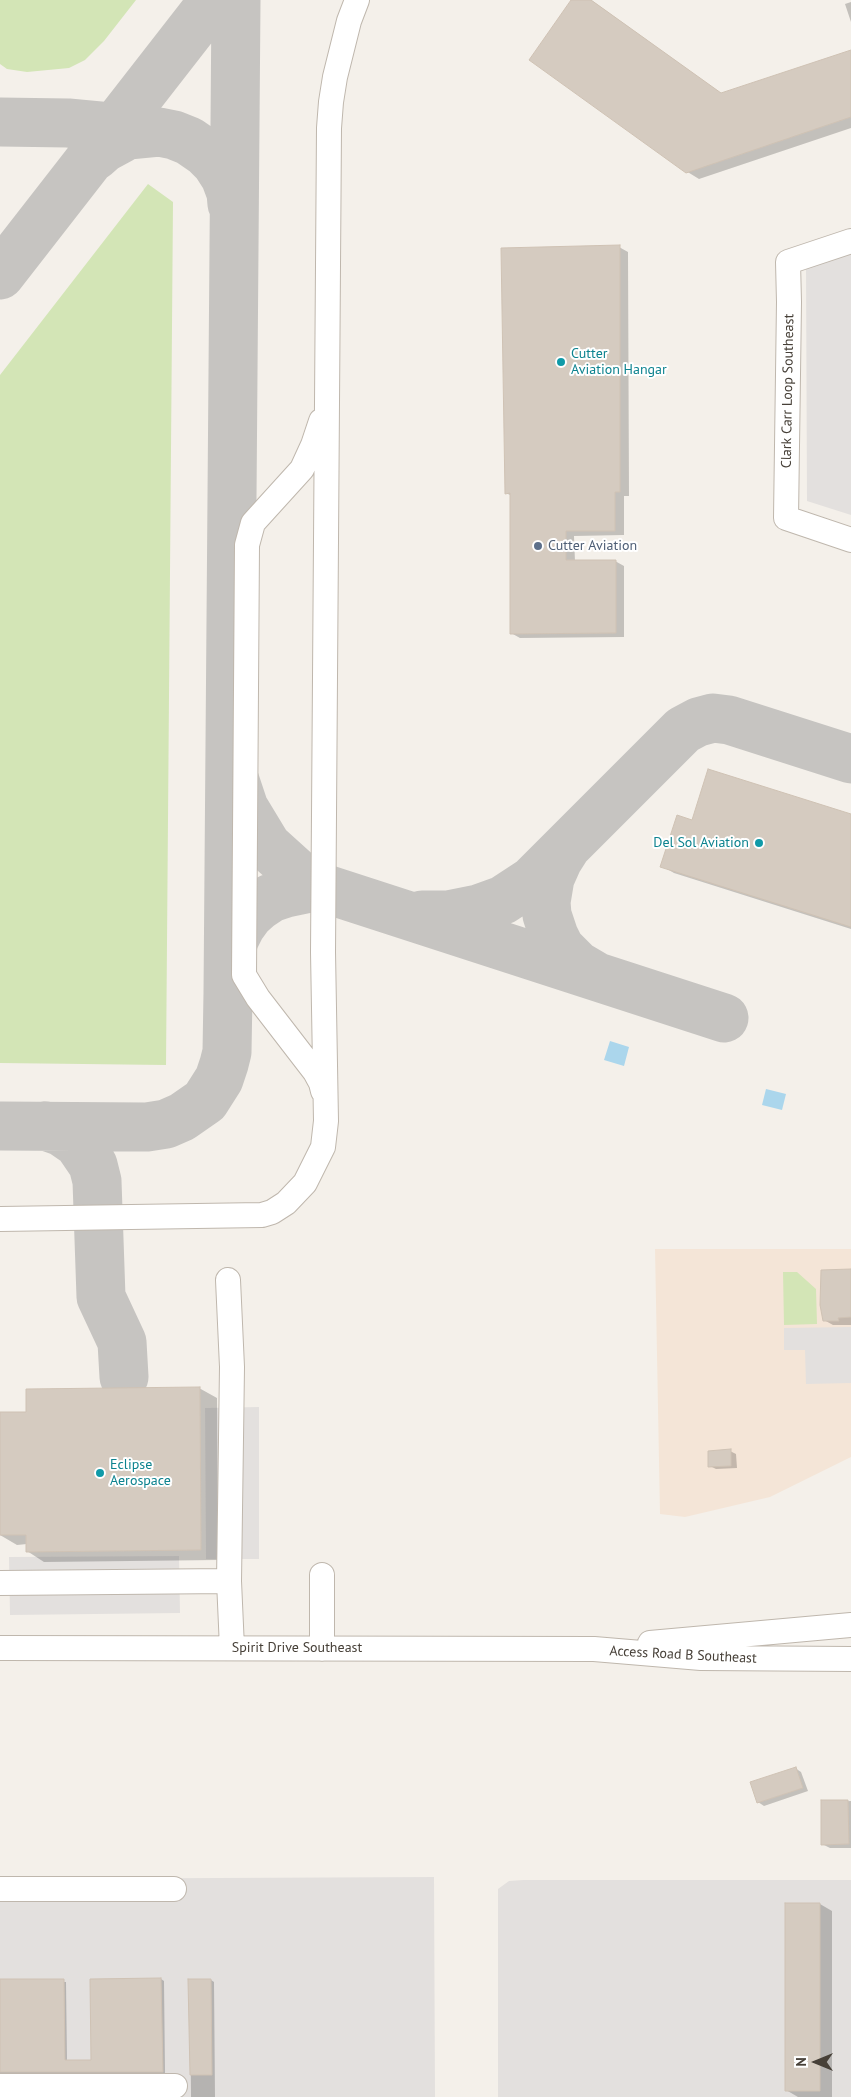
<!DOCTYPE html>
<html>
<head>
<meta charset="utf-8">
<style>
	body { margin:0 }
	#map { position:relative; width:851px; height:2097px; overflow:hidden; background:#f4f0ea; font-family:"PT Sans",sans-serif }
	canvas { display:block }
	.north { position:absolute; left:791px; top:2037px; width:50px; height:50px; -webkit-text-stroke:4px #fff; paint-order:stroke; rotate:270deg; font-size:14px; font-weight:700; line-height:20px; text-align:center; color:#474038 }
	.north::after { content:''; display:block; margin:auto; width:18px; height:22px; background:#474038; clip-path:polygon(50% 0,100% 100%,50% 72%,0 100%) }
</style>
</head>
<body>
<div id="map">
<canvas width="851" height="2097"></canvas>
<div class="north">N</div>
</div>
<script>
const ctx = document.querySelector('canvas').getContext('2d');
ctx.lineJoin = 'round';
function paint(path, color) { ctx.fillStyle = color; ctx.fill(path, 'evenodd'); }
const poly = rows => new Path2D(rows.map(r => 'M' + r).join(''));
function trace(path, color, width, dash) { ctx.strokeStyle = color; ctx.lineWidth = width; ctx.lineCap = dash ? 'butt' : 'round'; ctx.setLineDash(dash || []); ctx.stroke(path); }
function label(font, color, halo, rows, align = 'center') {
  ctx.font = font + ' "PT Sans",sans-serif'; ctx.lineWidth = 4; ctx.setLineDash([]); ctx.textBaseline = 'middle'; ctx.strokeStyle = halo; ctx.fillStyle = color; for (const [text, x, y, turn = 0] of rows) {
    ctx.save(); ctx.translate(x, y); ctx.rotate((+turn || 0) * Math.PI / 180); ctx.textAlign = isNaN(turn) ? turn : align; if (halo) ctx.strokeText(text, 0, 0); ctx.fillText(text, 0, 0); ctx.restore();
  }
}
const commercial = poly([
	[655,1249,851,1249,851,1457,770,1497,685,1517,660,1514]
]);
const green = poly([
	[0,0,136,0,104,41,85,60,69,68,27,72,7,69,0,64],
	[148,184,173,202,166,1065,0,1063,0,375],
	[783,1272,797,1272,816,1289,817,1324,784,1325]
]);
const parking = poly([
	[851,252,851,515,807,501,806,267],
	[851,1327,851,1383,806,1384,805,1350,784,1350,784,1328],
	[259,1407,259,1559,206,1559,205,1408],
	[179,1556,180,1613,10,1615,9,1557],
	[434,1877,435,2097,0,2097,0,1879],
	[523,1880,851,1880,851,2097,498,2097,498,1889,509,1881]
]);
const water = poly([
	[610,1041,629,1047,624,1066,604,1060],
	[766,1089,786,1094,782,1110,762,1105]
]);
const shadow = poly([
	[573,0,591,0,722,94,851,51,851,128,699,179,686,171],
	[851,2,851,22,845,4],
	[619,247,628,252,629,496,624,496,624,535,574,536,575,562,615,561,624,566,624,637,520,638,511,633,512,496,506,493],
	[851,816,851,929,674,873,662,866,693,822],
	[851,1270,851,1325,833,1325,824,1320],
	[199,1388,217,1398,218,1560,44,1562,27,1551,27,1544,17,1545,0,1535,0,1413,28,1413],
	[730,1451,736,1454,737,1468,716,1469,710,1466],
	[795,1768,801,1772,808,1791,764,1806,758,1802],
	[851,1801,851,1848,830,1848,822,1844,822,1802],
	[820,1904,832,1911,832,2097,798,2097,786,2090],
	[161,1979,164,1981,165,2073,0,2074,0,1981,66,1982,67,2062,93,2061,92,1980],
	[211,1980,214,1982,215,2097,191,2097,190,1981]
]);
const taxiway = poly([
	[0,122,68,123,142,130],
	[95,156,104,148,128,135,159,132,174,135,189,141,205,152,216,163,225,177,231,193,232,204],
	[0,275,214,0],
	[235,781,244,808,267,846,298,874,323,888,724,1018],
	[565,849,558,860,550,878,546,902,547,915,554,936,560,948,577,965,594,975],
	[422,915,448,915,478,909,503,900,532,881,683,730,698,722,713,718,729,720,851,759],
	[230,959,234,940,241,926,249,915,259,906,271,898,286,893,310,888,323,888],
	[0,1126,147,1127,166,1124,182,1117,205,1101,219,1079,224,1064,227,1052,228,993,236,0],
	[45,1126,62,1132,78,1143,93,1165,97,1181,101,1297,122,1342,124,1377]
]);
const building = poly([
	[571,0,591,0,721,93,851,50,851,117,686,173,529,60,571,0],
	[620,245,620,492,615,492,615,531,566,531,566,560,616,560,616,633,510,634,510,493,505,494,501,248,620,245],
	[708,769,851,814,851,927,660,867,677,815,692,820,708,769],
	[851,1269,851,1317,838,1318,839,1321,823,1321,820,1305,821,1270,851,1269],
	[200,1387,201,1550,26,1552,26,1535,0,1535,0,1412,26,1412,26,1389,200,1387],
	[731,1449,731,1466,708,1467,708,1451,731,1449],
	[796,1767,803,1788,757,1803,750,1782,796,1767],
	[821,1800,848,1800,849,1844,821,1845,821,1800],
	[785,1903,820,1903,820,2091,785,2091,785,1903],
	[161,1978,163,2072,0,2072,0,1979,64,1979,65,2060,91,2060,90,1979,161,1978],
	[188,1979,211,1979,212,2075,190,2075,188,1979]
]);
const minor = poly([
	[851,241,788,262,789,302,786,518,851,540],
	[321,421,313,445,302,469,253,523,247,545,244,975,258,998,315,1072,321,1083,323,1091],
	[0,1219,262,1215,272,1212,286,1203,305,1183,323,1147,326,1121,323,952,329,128,331,102,335,77,349,21,357,0],
	[228,1280,232,1367,229,1581,232,1648],
	[322,1575,322,1649],
	[0,1583,229,1581],
	[650,1643,851,1625],
	[0,1648,594,1649,701,1658,851,1659],
	[0,1889,174,1889],
	[0,2086,175,2086]
]);
const markers = [
	[561,362,5,"#0f9aa8"],
	[538,546,5,"#5c6f8a"],
	[759,843,5,"#0f9aa8"],
	[100,1473,5,"#0f9aa8"]
];
const cultureNames = [
	["Cutter",571,354],
	["Aviation Hangar",571,370],
	["Del Sol Aviation",749,843,"right"],
	["Eclipse",110,1465],
	["Aerospace",110,1481]
];
const streetNames = [
	["Clark Carr Loop Southeast",788,391,-89],
	["Spirit Drive Southeast",297,1648],
	["Access Road B Southeast",683,1655,3]
];
const serviceNames = [
	["Cutter Aviation",548,546]
];
paint(commercial, '#f4e5d7');
paint(green, '#d3e5b6');
paint(parking, '#e3e0de');
paint(water, '#abd6ec');
paint(shadow, '#0003');
trace(taxiway, '#c6c4c1', 49);
paint(building, '#d5cbc0');
trace(building, '#cfc2b4', 1);
trace(minor, '#bfb7ad', 26);
trace(minor, '#fff', 24);
for (const [x, y, r, color] of markers) { const dot = new Path2D(); dot.arc(x, y, r, 0, 2 * Math.PI); ctx.fillStyle = color; ctx.fill(dot); trace(dot, '#fff', 2); }
label('14px', '#0d838f', '#fff', cultureNames, 'left');
label('14px', '#474038', '#fff', streetNames);
label('14px', '#4e5e75', '#fff', serviceNames, 'left');
</script>
</body>
</html>
